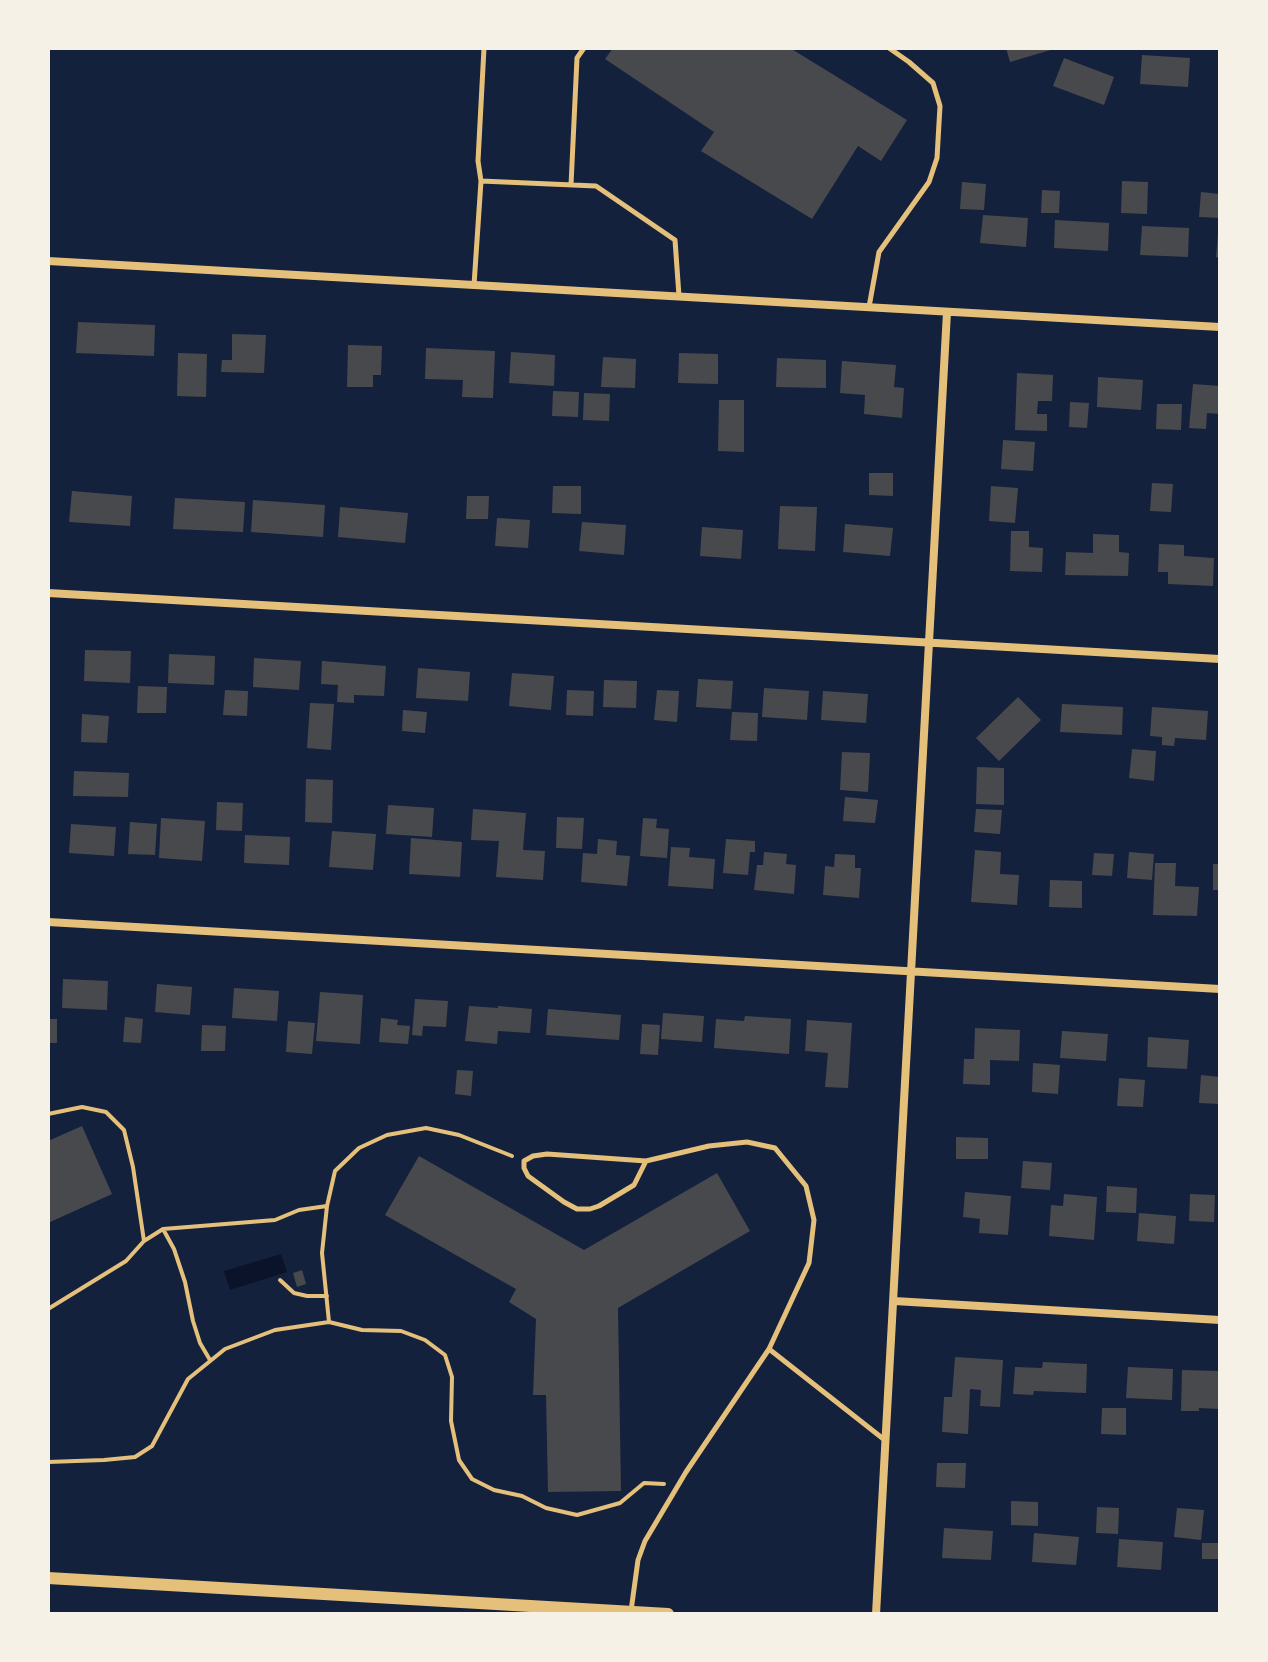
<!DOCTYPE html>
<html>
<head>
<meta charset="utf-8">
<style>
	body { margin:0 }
	#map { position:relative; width:1268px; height:1662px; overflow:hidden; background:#14213d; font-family:Arial,sans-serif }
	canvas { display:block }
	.frame { position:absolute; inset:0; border:50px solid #f6f1e7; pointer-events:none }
</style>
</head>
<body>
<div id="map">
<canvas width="1268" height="1662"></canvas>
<div class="frame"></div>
</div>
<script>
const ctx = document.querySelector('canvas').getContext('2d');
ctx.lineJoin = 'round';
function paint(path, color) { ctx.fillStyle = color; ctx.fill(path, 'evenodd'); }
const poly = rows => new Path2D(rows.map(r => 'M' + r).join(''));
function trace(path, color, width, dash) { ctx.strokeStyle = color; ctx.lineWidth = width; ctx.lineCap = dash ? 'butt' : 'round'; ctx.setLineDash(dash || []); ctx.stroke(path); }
const water = poly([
	[281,1254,287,1272,230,1290,224,1271]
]);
const building = poly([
	[613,48,790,48,907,120,881,161,858,146,812,219,701,151,714,132,605,59],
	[1006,48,1054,48,1054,49,1010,62],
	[1142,55,1190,58,1188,87,1140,84],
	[1064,58,1114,77,1104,105,1053,86],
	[1122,181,1148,182,1147,214,1121,213],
	[962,182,986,184,984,210,960,209],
	[1042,190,1060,191,1059,213,1041,213],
	[1201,192,1220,194,1220,218,1199,217],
	[983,215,1028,218,1026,247,980,243],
	[1055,220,1109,223,1108,251,1054,248],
	[1142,226,1189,228,1188,257,1140,255],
	[1218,234,1220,235,1220,258,1216,257],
	[78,322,155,325,154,356,76,353],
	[232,334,266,335,264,373,221,372,222,360,232,360],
	[348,345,382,346,381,375,373,375,373,387,347,387],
	[426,348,495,351,493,398,462,397,463,380,425,379],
	[511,352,555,355,554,386,509,383],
	[178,353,207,354,206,397,177,396],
	[679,353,718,354,718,384,678,383],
	[603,357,636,359,635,388,601,387],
	[777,358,826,360,826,388,776,387],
	[842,361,896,365,894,387,904,388,902,418,864,414,865,395,840,393],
	[1017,373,1053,375,1052,401,1038,401,1037,414,1047,414,1047,431,1015,430],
	[1098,377,1143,380,1141,410,1097,407],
	[1193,384,1220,386,1220,414,1207,413,1206,429,1189,428],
	[553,391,579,392,578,417,552,416],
	[584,393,610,394,609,421,583,420],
	[719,400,744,400,744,452,718,451],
	[1070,402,1089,403,1087,428,1069,427],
	[1157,404,1182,404,1181,430,1156,429],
	[1003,440,1035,442,1033,471,1001,469],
	[869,473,893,473,893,496,869,495],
	[1152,483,1173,484,1171,512,1150,511],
	[553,486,581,486,581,514,552,513],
	[991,486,1018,488,1015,523,989,521],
	[72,491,132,496,130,526,69,522],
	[467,496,489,496,488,519,466,519],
	[175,498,245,502,243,532,173,529],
	[253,500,325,505,323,537,251,532],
	[780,506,817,507,815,551,778,549],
	[340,507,408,513,405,543,338,537],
	[497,518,530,520,528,548,495,546],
	[582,522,626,525,624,555,579,551],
	[845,524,893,528,890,556,843,552],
	[702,527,743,530,741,559,700,556],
	[1011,531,1029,531,1029,547,1043,548,1042,572,1010,571],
	[1093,534,1119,535,1119,552,1129,553,1128,576,1065,575,1066,552,1093,553],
	[1159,544,1184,545,1184,556,1214,558,1213,586,1168,584,1168,572,1158,572],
	[85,650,131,651,130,683,84,681],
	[169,654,215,656,214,685,168,683],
	[254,658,301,661,299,690,253,687],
	[322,661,386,666,384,696,354,695,354,703,337,702,338,685,321,684],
	[418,668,470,672,468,701,416,698],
	[512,673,554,676,551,710,509,706],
	[698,679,733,681,731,709,696,707],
	[604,680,637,681,636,708,603,707],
	[138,686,167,687,166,713,137,713],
	[764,688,809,691,807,720,762,717],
	[225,690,248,691,247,716,223,715],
	[567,690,594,691,593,716,566,715],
	[657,690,679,691,677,722,654,720],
	[823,691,868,694,866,723,821,720],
	[1018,697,1041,720,999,761,976,738],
	[310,703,334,704,331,750,307,748],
	[1062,704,1123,707,1122,735,1060,732],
	[1152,707,1208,711,1206,740,1175,738,1174,746,1162,745,1162,737,1150,736],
	[403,710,427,712,425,733,402,731],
	[732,712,758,713,757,741,730,740],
	[82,714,109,716,107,743,81,742],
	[1132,749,1156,751,1154,781,1129,778],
	[842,752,870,753,868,792,840,790],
	[977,767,1004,768,1004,805,976,804],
	[74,771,129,773,128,797,73,796],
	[306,779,333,780,332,823,305,822],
	[845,797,878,800,875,823,843,821],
	[217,802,243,803,242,831,216,830],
	[388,805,434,808,432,837,386,834],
	[473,809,526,813,523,850,545,851,543,880,496,877,499,841,471,840],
	[976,809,1002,810,1000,834,974,832],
	[557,817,584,818,582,849,556,848],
	[161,818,205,821,202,861,159,858],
	[643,818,657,819,656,828,669,829,667,858,640,856],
	[130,822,157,824,155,855,128,854],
	[71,824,116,827,114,856,69,853],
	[332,831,376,834,373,870,329,867],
	[245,835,290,837,289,865,244,863],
	[411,838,462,842,460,877,409,874],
	[598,839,617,841,616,855,630,856,627,886,581,882,583,853,597,854],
	[726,839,755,841,755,852,750,852,748,875,723,873],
	[671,847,690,848,689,857,715,859,713,889,668,886],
	[975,850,1001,852,1000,874,1019,875,1017,905,971,902],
	[764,852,787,854,786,864,796,865,794,894,754,890,757,865,763,865],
	[1129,852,1154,854,1152,880,1127,878],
	[1094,853,1114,854,1112,876,1092,875],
	[835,854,855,855,855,868,861,868,859,898,823,895,825,866,834,867],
	[1155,863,1176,863,1175,886,1199,887,1197,916,1153,915],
	[1213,864,1220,864,1220,890,1213,890],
	[1050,880,1082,881,1082,908,1049,907],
	[63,979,108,981,107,1010,62,1008],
	[157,984,192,987,190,1015,155,1012],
	[234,988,279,991,277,1021,232,1018],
	[320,992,363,995,360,1044,316,1041],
	[415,999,448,1001,446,1027,423,1026,422,1036,412,1035],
	[469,1006,498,1008,498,1006,532,1009,530,1033,498,1031,497,1044,465,1041],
	[548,1009,621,1015,619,1040,546,1035],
	[663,1013,704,1016,702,1042,661,1039],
	[745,1016,791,1019,789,1054,714,1048,716,1019,744,1021],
	[125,1017,143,1019,141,1043,123,1042],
	[381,1018,398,1020,397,1025,410,1026,408,1044,379,1042],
	[48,1019,57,1019,57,1043,48,1043],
	[807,1020,852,1023,848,1088,825,1087,828,1053,805,1051],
	[288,1021,315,1023,312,1054,286,1052],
	[642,1024,660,1025,658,1055,640,1054],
	[202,1025,226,1026,225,1051,201,1051],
	[975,1028,1020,1030,1019,1061,990,1060,990,1085,963,1084,964,1059,974,1059],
	[1062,1031,1108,1034,1106,1061,1060,1058],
	[1148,1037,1189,1040,1187,1069,1147,1067],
	[1033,1063,1060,1065,1058,1094,1032,1092],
	[457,1070,473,1071,471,1096,455,1094],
	[1201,1075,1220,1077,1220,1104,1199,1103],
	[1119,1078,1145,1080,1143,1107,1117,1106],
	[82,1126,112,1194,48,1223,48,1141],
	[956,1137,988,1138,988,1159,956,1159],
	[419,1156,584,1250,717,1173,750,1231,618,1308,621,1491,548,1492,546,1395,533,1395,536,1319,509,1302,516,1289,385,1215],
	[1023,1161,1052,1163,1050,1190,1021,1188],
	[1107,1186,1137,1188,1136,1213,1106,1212],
	[965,1192,1011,1196,1008,1235,979,1233,980,1219,963,1217],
	[1064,1194,1097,1197,1094,1240,1049,1236,1051,1205,1063,1206],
	[1190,1194,1215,1195,1214,1222,1189,1221],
	[1139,1213,1176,1216,1174,1244,1137,1241],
	[302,1270,306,1284,297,1287,293,1273],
	[955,1357,1003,1360,1000,1407,980,1406,981,1390,970,1389,968,1434,942,1432,944,1397,952,1397],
	[1043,1362,1087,1364,1086,1393,1034,1391,1033,1395,1013,1394,1015,1367,1042,1368],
	[1128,1367,1173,1369,1172,1400,1126,1398],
	[1182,1370,1220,1371,1220,1409,1199,1408,1199,1411,1181,1411],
	[1102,1408,1126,1408,1126,1435,1101,1434],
	[937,1463,966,1463,965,1488,936,1487],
	[1011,1501,1038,1502,1038,1526,1011,1525],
	[1097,1507,1119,1508,1118,1534,1096,1533],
	[1177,1508,1204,1510,1201,1540,1174,1537],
	[944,1528,993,1531,991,1560,942,1558],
	[1034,1533,1079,1537,1076,1565,1032,1562],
	[1119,1539,1163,1542,1161,1570,1117,1567],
	[1202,1543,1220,1543,1220,1559,1202,1559]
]);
const path = poly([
	[48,1114,82,1107,106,1112,124,1130,133,1167,144,1241],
	[327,1206,322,1253,329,1322],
	[163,1229,174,1249,185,1282,193,1321,200,1343,210,1360],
	[280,1280,294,1293,307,1296,327,1296],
	[48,1309,126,1261,144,1241,163,1229,275,1220,299,1210,327,1206,335,1171,359,1148,387,1135,426,1128,459,1135,512,1156],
	[48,1462,104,1460,135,1457,152,1446,188,1379,225,1349,275,1330,329,1322,362,1330,401,1331,425,1340,445,1355,452,1377,451,1421,459,1460,472,1479,494,1490,522,1496,546,1508,577,1515,620,1503,644,1483,664,1484]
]);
const service = poly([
	[481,181,478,161,484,48],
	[571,185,577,58,584,48],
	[474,285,481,181,596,186,675,240,679,296],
	[869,307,879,252,929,182,937,158,940,106,933,83,909,62,889,48],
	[769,1349,886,1441],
	[631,1611,638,1560,645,1541,686,1472,769,1349,809,1263,814,1220,806,1186,775,1148,747,1142,709,1146,646,1161,547,1154,533,1156,524,1161,524,1168,528,1176,564,1202,577,1209,590,1209,599,1206,634,1185,646,1161]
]);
const minor = poly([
	[48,261,1220,327],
	[48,593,1220,659],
	[48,922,1220,989],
	[894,1301,1220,1320],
	[876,1614,947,312]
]);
const secondary = poly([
	[48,1578,668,1614]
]);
paint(water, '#0b132b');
paint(building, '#48494c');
trace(path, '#e5c07b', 4);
trace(service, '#e5c07b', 5);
trace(minor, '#e5c07b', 8);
trace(secondary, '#e5c07b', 12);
</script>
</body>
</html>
